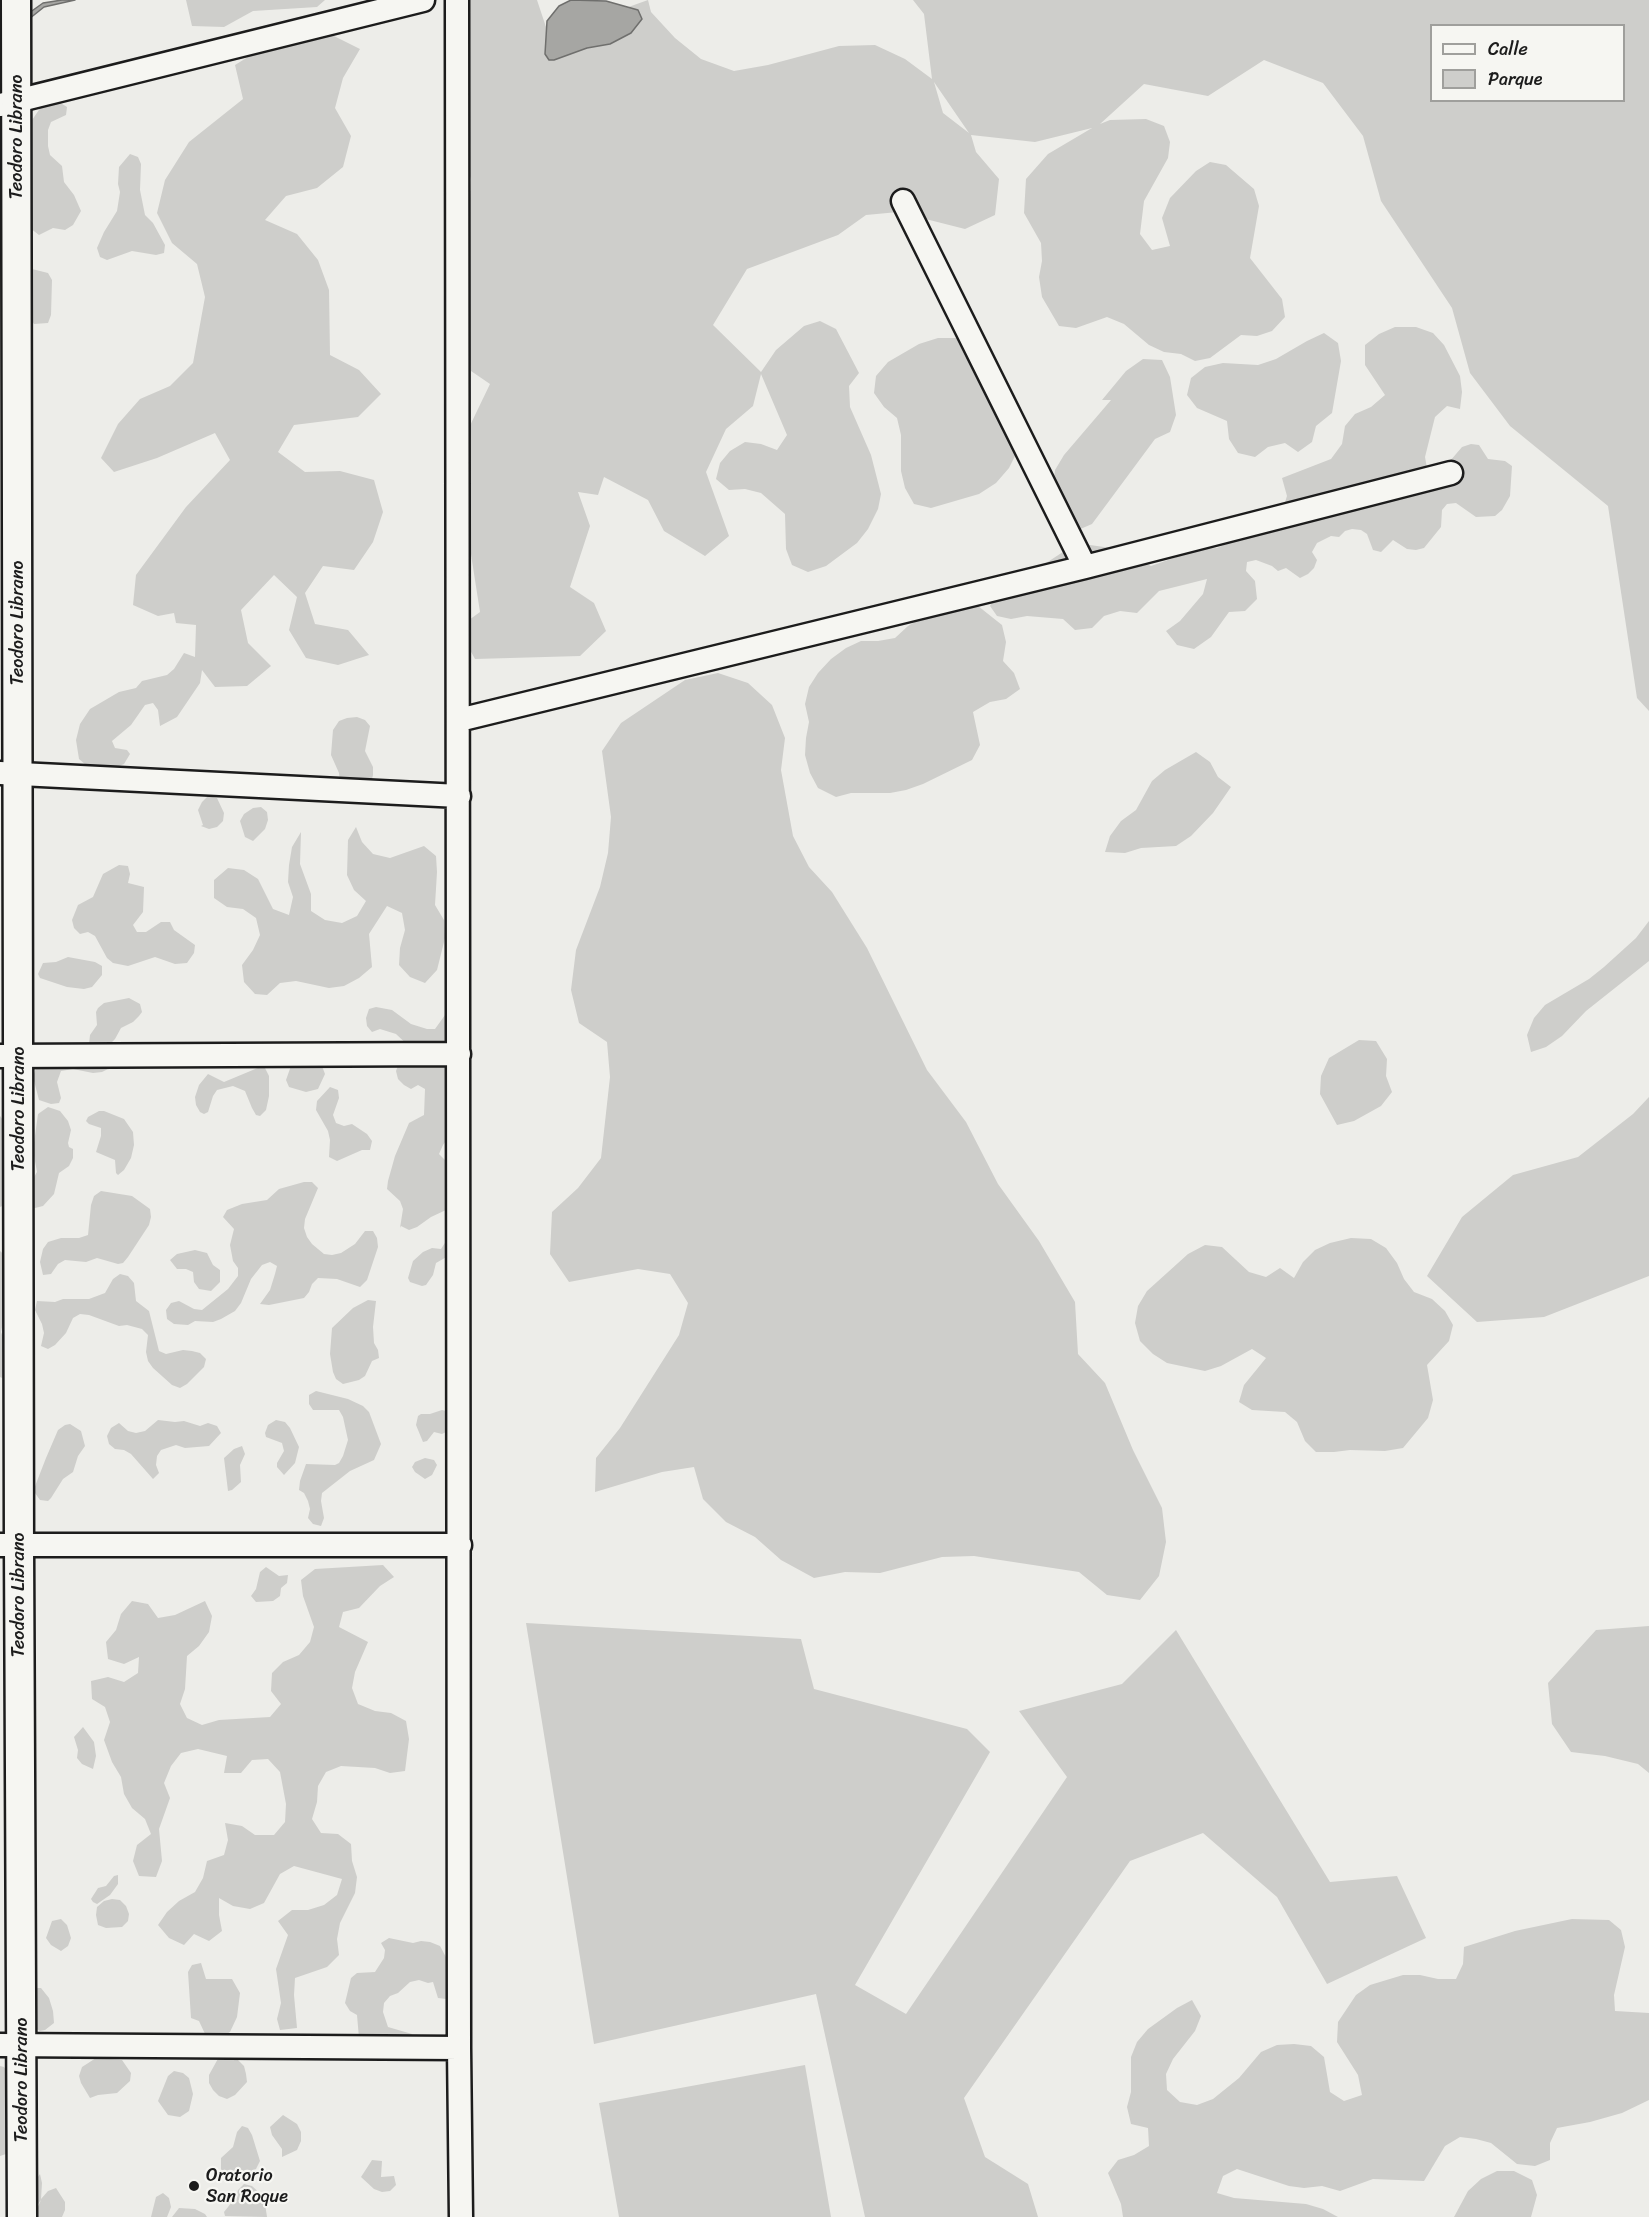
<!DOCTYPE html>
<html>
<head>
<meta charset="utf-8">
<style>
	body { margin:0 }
	#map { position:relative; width:1649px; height:2217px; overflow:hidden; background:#edede9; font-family:Sriracha,sans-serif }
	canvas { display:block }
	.legend { position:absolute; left:1430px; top:24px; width:195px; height:78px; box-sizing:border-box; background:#f6f6f2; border:2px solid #9f9f9c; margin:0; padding:8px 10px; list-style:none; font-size:18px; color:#1c1c1c }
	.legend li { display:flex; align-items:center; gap:12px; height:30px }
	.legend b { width:30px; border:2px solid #9f9f9c }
</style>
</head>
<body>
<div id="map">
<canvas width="1649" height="2217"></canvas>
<ul class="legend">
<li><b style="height:8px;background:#f6f6f2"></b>Calle</li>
<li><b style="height:16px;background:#cececb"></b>Parque</li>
</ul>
</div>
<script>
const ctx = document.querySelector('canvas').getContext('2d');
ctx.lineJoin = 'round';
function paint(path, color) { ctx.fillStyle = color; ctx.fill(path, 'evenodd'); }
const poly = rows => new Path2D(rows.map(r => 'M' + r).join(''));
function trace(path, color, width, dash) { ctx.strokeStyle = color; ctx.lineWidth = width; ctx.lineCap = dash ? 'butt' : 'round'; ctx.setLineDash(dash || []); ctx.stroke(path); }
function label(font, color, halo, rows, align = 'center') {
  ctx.font = font + ' Sriracha,sans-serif'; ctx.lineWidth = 4.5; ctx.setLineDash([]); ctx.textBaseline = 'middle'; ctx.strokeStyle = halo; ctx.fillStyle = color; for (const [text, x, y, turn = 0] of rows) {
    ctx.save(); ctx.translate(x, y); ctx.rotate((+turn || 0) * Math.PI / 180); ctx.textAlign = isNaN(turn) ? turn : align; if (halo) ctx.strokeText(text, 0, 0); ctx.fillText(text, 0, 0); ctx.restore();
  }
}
const green = poly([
	[186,0,325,0,317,7,253,11,224,27,192,26],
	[446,0,537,0,546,27,581,24,648,0,651,12,675,38,701,59,734,71,768,65,839,46,875,45,905,59,932,79,924,14,913,0,1649,0,1649,711,1637,698,1608,506,1510,426,1470,373,1452,308,1381,201,1363,136,1323,83,1264,60,1208,96,1144,84,1100,124,1110,120,1146,119,1164,126,1170,142,1168,158,1144,201,1140,234,1152,250,1170,246,1162,218,1170,198,1196,171,1210,162,1226,165,1254,189,1259,206,1250,258,1282,299,1285,317,1272,331,1257,336,1241,335,1210,358,1195,361,1181,354,1164,352,1149,345,1124,324,1107,317,1076,328,1059,326,1042,297,1039,277,1042,261,1041,243,1024,213,1026,179,1048,154,1092,128,1035,142,971,135,976,152,999,179,995,215,965,229,898,212,866,215,838,235,747,269,713,325,761,372,776,350,804,326,820,321,836,329,859,373,849,386,850,407,871,455,881,494,878,509,868,529,857,543,826,566,808,572,792,565,786,549,785,514,761,493,745,489,729,490,716,479,720,463,730,451,745,442,761,444,777,450,787,435,761,374,753,406,726,429,706,472,729,536,705,556,664,531,648,500,604,477,598,495,578,492,590,526,570,587,594,603,606,631,580,656,475,659,458,628,480,612,465,516,464,438,490,384,471,371,465,293,471,179,460,145],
	[1432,26,1624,26,1624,100,1432,100],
	[934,82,969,133,943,113],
	[330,34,360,49,343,78,335,108,351,136,343,167,317,188,286,196,265,220,297,234,318,260,329,290,330,355,359,370,381,394,358,417,294,425,278,452,305,472,340,471,374,480,383,512,373,542,354,570,323,566,305,593,315,624,348,630,369,655,338,665,306,658,289,630,297,597,274,575,241,610,248,643,271,666,247,686,215,687,202,670,200,683,177,717,160,726,158,710,153,703,145,705,131,725,112,741,115,748,127,750,130,754,124,764,112,769,103,769,86,765,79,759,76,740,80,724,90,709,119,692,136,688,142,681,167,675,174,669,184,653,195,657,196,625,176,623,174,613,158,616,133,605,136,575,186,507,230,460,215,433,157,458,114,472,101,458,118,424,140,399,170,386,193,363,205,297,197,264,172,243,157,213,165,180,189,142,243,99,235,65,264,47],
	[59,102,67,107,66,115,51,122,48,130,48,146,50,155,62,166,64,182,74,195,81,211,73,225,65,230,53,228,39,235,30,228,28,126,43,104],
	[130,154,138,157,141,164,140,190,145,215,153,223,165,245,164,253,156,255,132,251,107,260,100,257,97,248,104,232,117,211,120,192,118,184,119,167],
	[32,269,48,273,52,280,51,315,48,323,34,324,30,318,28,277],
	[1395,327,1416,327,1433,333,1444,345,1460,376,1462,392,1460,409,1447,406,1435,417,1425,457,1428,474,1450,461,1462,447,1471,444,1479,445,1488,459,1505,461,1512,466,1510,496,1502,510,1495,516,1476,517,1456,503,1447,504,1442,510,1441,527,1424,548,1416,550,1407,549,1393,540,1381,552,1373,550,1367,534,1361,530,1352,529,1345,531,1339,537,1331,536,1317,543,1312,552,1317,560,1314,568,1308,574,1300,578,1286,568,1278,571,1272,566,1256,560,1247,562,1246,571,1255,581,1257,599,1245,611,1229,612,1211,637,1194,649,1177,645,1166,631,1180,621,1203,594,1207,579,1159,591,1137,613,1120,611,1104,616,1092,628,1075,630,1063,619,1027,616,1011,619,997,616,990,606,994,597,1066,550,1083,544,1118,549,1151,566,1199,549,1217,548,1252,533,1282,512,1287,496,1282,478,1331,459,1342,444,1345,426,1355,414,1371,407,1385,395,1365,365,1365,345,1379,334],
	[1324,333,1338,343,1341,361,1332,413,1316,426,1312,442,1298,452,1285,443,1268,447,1255,457,1238,453,1229,439,1227,421,1197,408,1187,395,1191,378,1205,367,1223,363,1258,365,1276,359,1307,341],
	[938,338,956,338,971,346,989,372,1005,377,1022,411,1019,448,1009,468,996,483,979,494,931,508,914,504,905,488,901,471,901,435,897,418,884,407,874,393,876,376,888,362,919,344],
	[1143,359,1162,360,1170,377,1176,415,1170,432,1155,439,1092,524,1078,530,1053,486,1055,470,1064,455,1111,400,1102,400,1126,371],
	[973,602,1002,625,1006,642,1003,661,1014,673,1020,689,1006,699,990,702,973,712,980,745,972,760,923,784,906,790,890,793,851,793,836,797,818,788,810,773,805,755,806,738,809,722,805,704,809,687,818,673,831,659,846,648,861,641,878,641,895,638,908,626,924,616],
	[718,673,748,683,772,705,785,738,781,770,793,836,809,867,832,892,867,948,927,1070,966,1122,998,1184,1039,1241,1075,1302,1078,1354,1105,1383,1133,1450,1162,1508,1166,1542,1159,1576,1140,1600,1107,1595,1079,1572,974,1556,942,1557,880,1573,845,1572,814,1578,781,1560,755,1537,726,1522,703,1499,694,1467,662,1472,595,1492,596,1458,620,1428,679,1335,688,1303,670,1274,638,1269,569,1282,550,1254,552,1212,578,1188,601,1158,610,1077,607,1042,579,1023,571,990,576,950,600,887,608,853,611,817,602,751,621,723,685,680],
	[357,717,365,720,370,726,365,751,373,767,373,775,371,783,340,782,339,773,331,755,333,730,339,721,347,718],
	[1196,752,1210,762,1218,777,1231,787,1213,813,1191,836,1176,846,1141,848,1125,853,1105,852,1110,836,1121,821,1136,810,1152,781,1165,770],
	[208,796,217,798,224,813,223,821,217,827,209,829,201,826,203,825,198,810,202,802],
	[261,807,267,812,268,820,265,829,253,841,245,837,240,821,244,814,253,808],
	[356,827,362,842,373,854,390,858,424,846,436,856,437,872,435,905,444,920,445,938,437,970,425,983,410,977,399,965,400,948,405,930,402,913,387,906,369,934,372,967,359,978,344,986,329,988,296,981,280,983,267,995,255,994,244,982,242,965,253,950,260,935,256,918,243,909,227,907,214,898,214,880,228,868,244,870,258,879,273,909,289,915,293,897,288,882,289,865,292,847,301,832,300,864,311,894,311,911,325,920,342,923,357,916,366,901,354,890,347,875,348,840],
	[119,865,128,866,130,874,128,883,144,887,143,912,133,925,137,932,146,932,161,922,170,922,174,930,195,945,194,953,187,963,175,964,155,957,128,966,113,963,107,958,95,936,88,932,80,934,74,928,72,920,78,905,93,897,103,874],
	[1649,921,1649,961,1586,1011,1562,1036,1546,1047,1531,1052,1527,1035,1534,1018,1545,1005,1589,979,1604,967,1636,938],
	[68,957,95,962,102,966,102,975,92,987,84,989,67,987,40,978,38,974,43,963,56,962],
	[129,998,140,1004,142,1012,139,1016,133,1022,121,1028,115,1039,109,1045,91,1046,89,1044,90,1035,97,1025,96,1012,98,1008,104,1003],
	[376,1007,392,1010,411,1024,427,1029,435,1029,445,1015,452,1019,451,1035,439,1049,414,1051,396,1034,380,1029,372,1032,367,1026,366,1018,369,1009],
	[1359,1040,1376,1041,1387,1059,1386,1076,1392,1092,1381,1106,1354,1121,1337,1125,1320,1094,1321,1076,1329,1058],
	[412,1057,429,1065,454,1068,448,1107,445,1115,453,1131,443,1145,439,1154,451,1166,446,1191,446,1210,431,1217,417,1227,409,1230,401,1226,400,1228,403,1209,400,1201,387,1189,388,1181,395,1156,409,1123,424,1115,425,1089,418,1085,411,1089,404,1085,398,1079,396,1071,399,1063],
	[104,1062,110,1068,102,1072,93,1073,73,1069,61,1071,57,1082,61,1098,59,1103,51,1104,39,1100,33,1077,37,1065],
	[292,1063,322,1066,325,1074,318,1089,306,1092,289,1087,286,1080],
	[260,1067,265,1068,269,1076,269,1096,266,1110,260,1116,256,1115,252,1108,245,1091,233,1086,217,1090,213,1096,208,1112,204,1114,200,1112,196,1105,195,1097,199,1085,208,1074,224,1082],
	[330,1087,338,1090,339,1098,333,1115,336,1123,344,1126,352,1124,367,1134,372,1141,370,1150,362,1150,337,1161,329,1157,330,1140,328,1131,316,1110,317,1101],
	[1649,1097,1649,1276,1544,1317,1477,1322,1427,1276,1462,1217,1513,1175,1578,1157,1633,1114],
	[48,1107,60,1111,68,1121,71,1130,68,1143,69,1147,73,1149,73,1158,69,1166,59,1173,54,1194,43,1206,35,1208,31,1207,28,1187,37,1172,33,1150,38,1114],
	[99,1111,104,1111,124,1119,133,1132,134,1145,131,1158,124,1170,118,1175,116,1173,115,1160,96,1152,101,1136,101,1128,89,1124,86,1121,88,1117],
	[0,1116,10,1128,7,1204,0,1207],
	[304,1182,312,1182,318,1188,305,1219,304,1228,307,1237,312,1244,324,1254,332,1255,341,1253,355,1244,365,1231,373,1231,377,1238,378,1247,367,1280,360,1287,337,1279,318,1278,312,1284,309,1292,304,1298,269,1305,260,1304,270,1290,275,1274,277,1266,270,1262,262,1265,251,1279,241,1303,235,1311,221,1319,213,1322,195,1321,188,1325,174,1324,167,1319,166,1310,171,1303,179,1301,194,1309,202,1310,228,1289,238,1276,238,1268,233,1261,230,1245,234,1229,223,1217,227,1210,242,1204,267,1200,279,1189],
	[101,1191,132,1196,150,1209,151,1217,149,1225,128,1257,123,1263,118,1264,97,1258,86,1262,65,1260,58,1264,51,1274,43,1275,40,1262,43,1249,48,1242,61,1238,79,1238,88,1235,91,1205,94,1196],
	[448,1238,450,1255,436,1263,433,1275,426,1285,422,1286,410,1282,408,1278,413,1261,423,1252,432,1248,441,1249],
	[1351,1238,1371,1239,1386,1248,1397,1263,1404,1279,1414,1292,1432,1299,1445,1311,1453,1325,1449,1341,1427,1365,1433,1400,1428,1418,1403,1448,1385,1451,1350,1450,1334,1452,1316,1452,1305,1441,1297,1422,1285,1412,1252,1410,1239,1402,1244,1385,1266,1358,1252,1349,1221,1366,1205,1371,1167,1363,1153,1354,1140,1341,1135,1323,1138,1306,1147,1291,1188,1254,1205,1245,1222,1247,1249,1272,1266,1277,1280,1268,1294,1278,1303,1262,1315,1250,1330,1243],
	[195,1250,207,1253,213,1265,220,1270,220,1282,211,1291,199,1289,194,1282,193,1272,186,1269,177,1269,170,1260,177,1254],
	[0,1251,9,1259,6,1308,1,1332,4,1340,16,1351,9,1374,2,1378,0,1377],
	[120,1274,128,1276,134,1283,136,1301,149,1311,159,1351,166,1354,183,1350,192,1351,200,1353,206,1359,204,1367,187,1384,180,1388,172,1385,153,1368,148,1361,146,1352,148,1335,142,1329,127,1325,119,1326,89,1315,80,1314,73,1318,66,1333,55,1345,48,1349,41,1346,44,1333,42,1324,35,1310,37,1301,55,1302,63,1299,89,1299,105,1293,113,1279],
	[368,1300,376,1301,373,1327,374,1343,378,1350,379,1358,372,1361,365,1376,359,1380,343,1384,336,1379,333,1372,330,1354,332,1328,353,1308],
	[316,1391,348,1399,363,1406,369,1412,381,1444,374,1460,350,1471,322,1493,321,1501,324,1518,321,1526,313,1524,308,1518,310,1509,308,1501,304,1493,299,1490,300,1481,306,1464,335,1465,339,1463,343,1456,348,1440,343,1417,339,1410,313,1410,309,1404,309,1395],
	[442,1410,446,1411,451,1418,450,1430,442,1434,434,1432,427,1441,423,1442,416,1425,418,1416,421,1414,430,1414],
	[158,1420,175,1422,184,1421,200,1426,208,1423,217,1426,221,1433,209,1446,185,1448,176,1445,161,1450,157,1456,156,1465,159,1473,153,1479,131,1454,124,1450,115,1449,109,1444,107,1436,111,1428,119,1423,128,1431,136,1433,145,1431],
	[276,1420,285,1422,290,1428,299,1447,295,1463,284,1475,277,1467,277,1463,284,1451,282,1443,266,1437,265,1433,268,1425],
	[70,1424,81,1431,85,1446,78,1456,73,1472,63,1479,51,1498,48,1501,40,1500,35,1493,32,1494,46,1458,58,1430,65,1425],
	[242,1446,245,1454,240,1465,241,1482,232,1490,228,1491,224,1458,234,1449],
	[425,1458,434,1460,437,1465,432,1475,425,1479,415,1472,412,1467,415,1462],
	[383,1565,394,1577,380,1586,359,1608,343,1612,339,1627,368,1642,355,1672,352,1688,358,1704,375,1711,391,1713,406,1721,409,1739,405,1771,390,1773,375,1768,341,1766,326,1772,318,1786,317,1802,312,1819,321,1833,338,1834,351,1844,352,1861,357,1877,355,1893,340,1923,337,1939,339,1955,327,1967,295,1978,294,1995,297,2028,280,2030,277,2019,281,2003,276,1969,288,1935,278,1921,292,1910,308,1910,324,1905,337,1895,342,1879,294,1866,280,1874,264,1903,250,1909,233,1906,219,1898,219,1915,222,1931,209,1941,194,1934,184,1945,169,1938,158,1925,167,1912,179,1901,195,1892,203,1878,207,1861,224,1855,228,1840,225,1823,242,1826,255,1835,274,1835,285,1822,286,1804,280,1772,268,1759,252,1760,241,1773,224,1773,227,1756,198,1749,181,1753,171,1766,164,1783,170,1798,159,1829,162,1861,156,1877,139,1876,133,1861,137,1845,151,1834,145,1819,132,1808,124,1794,121,1777,112,1762,104,1740,110,1722,105,1707,92,1699,91,1681,108,1677,124,1682,138,1673,139,1657,124,1664,108,1659,106,1642,116,1630,121,1614,132,1601,148,1604,158,1618,175,1615,205,1601,212,1616,209,1632,199,1646,187,1656,185,1689,180,1704,187,1718,202,1725,219,1720,270,1717,281,1704,271,1691,272,1673,283,1662,299,1655,310,1642,314,1627,303,1596,301,1580,315,1569],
	[266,1567,279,1576,288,1575,287,1583,281,1588,280,1596,273,1601,256,1602,251,1596,256,1589,260,1572],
	[526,1623,801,1639,814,1689,967,1729,990,1752,855,1985,906,2014,1067,1777,1019,1711,1122,1684,1176,1630,1330,1882,1397,1876,1426,1938,1327,1984,1277,1897,1203,1833,1130,1861,964,2098,985,2157,1028,2184,1038,2217,865,2217,816,1994,594,2044],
	[1649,1626,1649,1773,1638,1764,1605,1756,1571,1752,1552,1724,1548,1683,1596,1630],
	[83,1727,94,1742,96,1756,93,1769,82,1764,77,1758,78,1750,74,1737],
	[118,1875,118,1884,110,1895,97,1904,93,1902,91,1899,98,1888,106,1886,114,1876],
	[112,1899,120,1900,126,1906,129,1914,128,1921,122,1927,106,1928,98,1925,96,1915,97,1907,104,1901],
	[61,1919,67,1925,71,1938,68,1946,61,1951,51,1945,46,1938,52,1921],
	[1572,1919,1609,1920,1621,1930,1625,1947,1614,1995,1615,2011,1649,2013,1649,2100,1622,2113,1590,2122,1557,2128,1550,2143,1550,2160,1535,2166,1517,2164,1491,2143,1476,2139,1460,2137,1445,2146,1424,2181,1373,2179,1340,2191,1322,2186,1304,2188,1289,2186,1237,2169,1223,2176,1217,2193,1234,2198,1306,2204,1323,2209,1338,2217,1123,2217,1121,2204,1108,2173,1118,2160,1134,2155,1149,2146,1148,2128,1131,2124,1127,2107,1131,2092,1131,2057,1137,2042,1148,2029,1177,2008,1192,2000,1201,2016,1195,2031,1173,2059,1166,2074,1167,2090,1180,2102,1197,2105,1213,2099,1239,2078,1261,2052,1277,2045,1294,2044,1311,2046,1324,2057,1330,2092,1344,2101,1362,2095,1358,2075,1337,2042,1338,2022,1356,1995,1370,1985,1403,1975,1420,1975,1438,1979,1456,1979,1463,1964,1464,1947,1515,1931],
	[389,1938,413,1943,421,1941,430,1942,440,1946,447,1959,457,1984,446,1999,438,1998,433,1982,428,1983,419,1980,410,1982,398,1993,390,1996,384,2003,383,2012,388,2027,412,2034,409,2043,397,2055,389,2059,372,2057,359,2038,357,2015,350,2011,345,2003,351,1978,357,1973,375,1972,384,1958,385,1950,381,1943],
	[201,1963,206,1979,232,1979,240,1993,237,2017,230,2032,222,2037,206,2036,199,2021,191,2018,188,1972,192,1965],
	[37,1988,41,1988,49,1998,53,2011,54,2023,45,2030,40,2031,33,2027,32,1997],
	[220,2055,238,2060,244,2066,246,2074,247,2082,235,2095,227,2099,219,2096,213,2090,209,2083,209,2075],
	[96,2058,122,2060,131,2073,130,2081,117,2093,98,2095,90,2098,81,2083,79,2076,82,2067],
	[805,2065,831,2217,619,2217,599,2103],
	[0,2066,4,2067,11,2077,9,2153,0,2156],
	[174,2071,183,2073,189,2078,193,2094,189,2111,180,2117,168,2115,158,2101,168,2076],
	[283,2115,297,2124,301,2132,301,2141,297,2150,282,2157,282,2149,272,2135,270,2127],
	[242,2126,248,2128,252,2135,260,2161,256,2169,249,2172,235,2182,226,2182,221,2175,221,2158,233,2147,237,2132],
	[372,2160,382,2161,381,2177,394,2176,396,2185,390,2191,382,2192,374,2189,361,2177],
	[1497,2171,1514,2171,1532,2180,1537,2195,1531,2217,1454,2217,1468,2191,1481,2179],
	[40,2174,42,2183,41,2199,48,2191,56,2188,65,2202,65,2210,62,2217,37,2217,35,2213,41,2200,36,2207,35,2181],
	[244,2184,252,2186,264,2197,267,2217,225,2216,224,2212,236,2197,238,2190],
	[163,2193,169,2198,171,2207,167,2217,151,2217,156,2197],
	[179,2208,195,2209,205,2214,207,2217,172,2217]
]);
const water = poly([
	[62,0,75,0,44,7,29,19,29,13,43,3,62,0],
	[571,0,606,1,638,10,642,19,631,33,610,44,587,48,554,60,549,60,545,54,547,21,559,6,571,0]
]);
const minor = poly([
	[457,0,459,2048,461,2217],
	[0,105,423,0],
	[903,201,1085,567],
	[459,720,1085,567,1451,473],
	[0,773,459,796],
	[0,1056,459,1054],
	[0,1545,460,1545],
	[0,2045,459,2048]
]);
const major = poly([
	[16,0,19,1546,22,2217]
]);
const markers = [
	[194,2186,6,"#1c1c1c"]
];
const streetNames = [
	["Teodoro Librano",17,137,-90],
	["Teodoro Librano",18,623,-90],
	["Teodoro Librano",19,1109,-90],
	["Teodoro Librano",19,1595,-90],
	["Teodoro Librano",22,2080,-90]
];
const poiNames = [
	["Oratorio",206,2176],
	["San Roque",206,2197]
];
paint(green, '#cececb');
paint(water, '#a6a6a3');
trace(water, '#6f6f6d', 1.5);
trace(minor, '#1c1c1c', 27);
trace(major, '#1c1c1c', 33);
trace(minor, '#f6f6f2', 22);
trace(major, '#f6f6f2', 28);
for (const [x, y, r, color] of markers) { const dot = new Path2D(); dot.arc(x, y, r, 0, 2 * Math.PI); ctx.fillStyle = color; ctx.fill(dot); trace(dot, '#f6f6f2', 2); }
label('18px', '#1c1c1c', '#f6f6f2', streetNames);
label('18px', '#1c1c1c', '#f6f6f2', poiNames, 'left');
</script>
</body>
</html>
